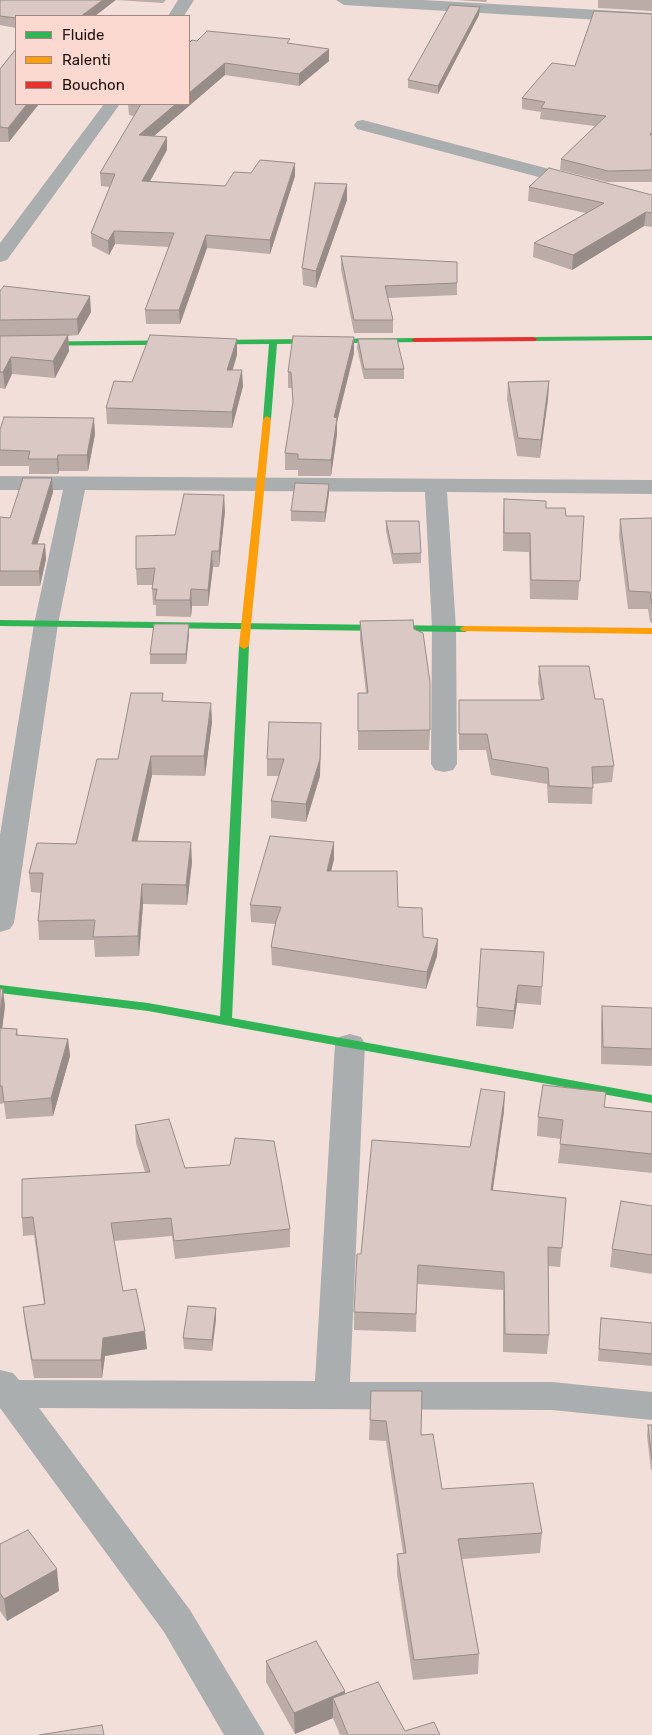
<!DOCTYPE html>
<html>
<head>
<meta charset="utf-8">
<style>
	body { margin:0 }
	#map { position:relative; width:652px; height:1735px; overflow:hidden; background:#f2dfda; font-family:Rubik,sans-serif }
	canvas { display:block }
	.legend { position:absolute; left:15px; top:15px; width:175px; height:90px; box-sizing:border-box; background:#fcd9d0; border:1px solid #a48982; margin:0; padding:6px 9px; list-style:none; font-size:15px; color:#20110e }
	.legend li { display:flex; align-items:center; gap:10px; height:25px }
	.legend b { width:25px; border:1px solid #a48982 }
</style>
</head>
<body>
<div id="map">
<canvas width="652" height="1735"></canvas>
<ul class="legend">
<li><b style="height:6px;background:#30b455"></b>Fluide</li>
<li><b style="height:6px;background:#ff9f0a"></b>Ralenti</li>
<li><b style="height:6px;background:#e5322d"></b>Bouchon</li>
</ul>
</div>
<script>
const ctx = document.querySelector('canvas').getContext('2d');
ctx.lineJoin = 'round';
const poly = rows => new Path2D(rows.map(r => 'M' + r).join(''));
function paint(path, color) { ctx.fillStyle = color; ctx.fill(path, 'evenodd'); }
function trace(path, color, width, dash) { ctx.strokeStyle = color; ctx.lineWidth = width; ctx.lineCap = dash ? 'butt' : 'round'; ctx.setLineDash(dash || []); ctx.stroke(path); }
const street = poly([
	[178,0,194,0,184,16,168,16,178,0],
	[336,0,423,0,652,13,652,23,344,5,336,0],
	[104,104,120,104,7,260,0,262,0,243,104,104],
	[363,120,652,196,652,207,357,129,354,125,357,121,363,120],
	[0,476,652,480,652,494,447,492,456,628,457,764,453,770,444,772,435,770,431,764,432,628,425,492,85,490,58,624,14,923,10,929,0,932,0,835,34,624,63,490,0,490,0,476],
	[350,1034,361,1037,365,1044,350,1382,552,1382,652,1392,652,1420,552,1410,39,1408,190,1610,265,1735,224,1735,164,1632,0,1408,0,1370,13,1373,19,1380,315,1381,335,1044,339,1037,350,1034]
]);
const fast = poly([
	[652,336,652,340,533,341,529,339,533,337,652,336],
	[415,338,419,340,418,342,277,344,271,419,267,422,263,419,269,344,0,346,0,342,415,338],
	[0,620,465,626,470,629,465,632,0,626,0,620],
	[244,643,249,646,232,1018,652,1095,652,1103,148,1011,0,993,0,985,148,1003,220,1016,239,646,244,643]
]);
const slow = poly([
	[267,416,271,419,249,646,244,649,239,646,263,419,267,416],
	[465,626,652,628,652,634,462,631,460,629,462,627,465,626]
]);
const jam = poly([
	[533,337,537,339,536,341,415,342,411,340,415,338,533,337]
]);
const wall = poly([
	[0,0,166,0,163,3,116,0,16,16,16,28,0,25],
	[456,0,487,0,486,2],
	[598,0,652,0,652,11,598,8],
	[480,7,479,15,438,94,408,88,408,80],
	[652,14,652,182,607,182,560,170,561,159,595,126,540,119,541,112,522,109,522,98,575,66],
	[197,41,290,44,329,61,299,86,225,75,154,136,167,137,167,150,150,181,225,186,295,176,270,254,207,248,180,324,146,324,145,310,169,247,115,244,109,255,92,246,91,233,110,187,101,186,100,173,134,116,129,115,128,104,189,104],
	[16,49,9,142,0,142,0,69],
	[347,184,347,200,316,288,303,285,302,268],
	[529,187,652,195,652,227,644,226,572,270,533,257,534,243,586,213,528,201],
	[341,256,457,283,457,295,388,298,393,320,393,333,354,333,341,269],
	[0,291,91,312,78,335,68,336,69,351,55,378,12,374,5,389,0,388],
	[354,337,354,353,337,422,337,434,331,476,298,476,298,470,285,470,285,453,293,406,292,388,288,388,288,372],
	[358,339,404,369,404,379,364,379,357,348],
	[237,355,233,370,243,386,232,428,107,424,106,408,132,382],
	[549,381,548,399,540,458,517,456,507,399,508,382],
	[0,430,95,434,88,471,59,471,58,474,29,474,29,466,0,466],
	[329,484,329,493,325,522,291,521,291,511],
	[53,492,37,544,45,544,46,559,40,586,0,586,0,517,10,518],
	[504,499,546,508,566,516,584,516,578,600,530,599,529,552,503,551,503,518],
	[225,511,219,567,213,567,208,606,192,606,191,617,156,616,156,605,153,605,152,589,153,585,137,585,136,569,175,535],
	[652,518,652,623,650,622,648,609,628,609,619,536,620,519],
	[386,521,421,553,421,563,393,564,386,531],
	[360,621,430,730,429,750,358,750,358,693,366,693,360,640],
	[189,624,189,634,186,664,150,664,150,654],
	[539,666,595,699,614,766,612,782,593,784,592,804,548,803,547,784,491,775,486,750,459,750,459,700,541,700,538,683],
	[163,693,163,701,212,722,205,776,152,775,137,841,192,862,187,905,143,904,139,956,95,957,94,940,39,940,38,921,41,893,31,892,29,873,76,844,118,759],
	[321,723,320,776,306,822,271,818,271,801,279,776,267,776,267,759],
	[334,842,334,859,331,871,398,907,423,937,438,939,437,956,426,989,272,965,271,947,275,924,251,922,250,905],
	[481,949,542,987,541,1005,517,1003,513,1029,476,1026],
	[0,989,5,1006,2,1028,17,1029,18,1035,68,1039,70,1056,53,1116,6,1119,4,1103,0,1104],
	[602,1006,652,1008,652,1066,601,1064,601,1023],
	[604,1107,652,1112,652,1173,558,1163,561,1139,537,1136,538,1117],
	[504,1111,493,1190,566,1198,560,1267,548,1266,549,1335,547,1354,503,1352,503,1290,417,1284,416,1332,354,1330,354,1312,361,1254,470,1147],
	[135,1125,185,1168,290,1229,290,1247,175,1259,172,1236,114,1241,123,1291,147,1349,105,1356,102,1378,34,1378,25,1325,23,1307,44,1304,34,1235,23,1236,22,1218,145,1172,136,1143],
	[652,1206,652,1274,610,1267,612,1249],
	[216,1308,216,1319,212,1351,184,1349,183,1338],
	[601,1318,652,1323,652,1366,598,1361],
	[371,1391,421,1435,442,1489,542,1533,540,1553,462,1559,479,1654,478,1674,413,1680,397,1574,397,1554,403,1553,386,1441,369,1440],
	[648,1425,652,1425,652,1470,651,1470,647,1436],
	[0,1544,59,1591,7,1621,0,1611],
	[266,1661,345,1694,405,1731,440,1735,340,1735,333,1718,295,1734,266,1682]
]);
const shadedWall = poly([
	[103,0,116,0,95,16,81,16],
	[480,7,479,15,438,94,438,86],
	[329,49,329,61,299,86,299,74],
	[225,63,225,75,140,148,139,135,176,104,189,104,189,93],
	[27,104,39,104,9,142,8,128],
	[167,137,167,150,143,194,142,181],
	[295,163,295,176,270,254,270,240],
	[347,184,347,200,316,288,316,271],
	[646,212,644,226,572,270,573,255],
	[114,231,115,244,109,255,108,241],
	[206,235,207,248,180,324,179,310],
	[90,296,91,312,78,335,77,319],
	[68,335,69,351,55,378,53,361],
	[354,337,354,353,337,422,337,434,331,476,331,460,334,417],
	[237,339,237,355,227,385,227,370],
	[11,357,12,374,5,389,3,372],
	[242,370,243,386,232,428,232,412],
	[549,381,548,399,540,458,541,440],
	[94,418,95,434,88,471,87,455],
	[58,455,59,471,58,474,57,459],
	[52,478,53,492,33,559,32,544],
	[329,484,329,493,325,522,325,512],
	[224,495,225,511,219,567,219,551],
	[45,544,46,559,40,586,39,571],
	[212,551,213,567,208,606,208,590],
	[191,589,192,606,191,617,190,600],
	[189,624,189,634,186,664,186,654],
	[211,703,212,722,205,776,204,756],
	[321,723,320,776,306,822,306,804],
	[151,756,152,775,133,861,132,841],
	[191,842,192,862,187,905,186,885],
	[334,842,334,859,327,888,327,871],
	[142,884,143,904,139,956,138,936],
	[438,939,437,956,426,989,427,972],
	[518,985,517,1003,513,1029,514,1011],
	[3,989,5,1006,0,1045,0,1014],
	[68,1039,70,1056,53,1116,51,1098],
	[505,1092,504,1111,490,1208,491,1190],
	[216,1308,216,1319,212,1351,212,1340],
	[145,1331,147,1349,105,1356,102,1378,101,1360,103,1338],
	[57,1569,59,1591,7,1621,4,1599],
	[345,1691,345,1712,333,1698,333,1718,295,1734,294,1713]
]);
const building = poly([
	[0,0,103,0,81,16,16,16,16,18,0,16,0,0],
	[450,5,480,7,438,86,408,80,450,5],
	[594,11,652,14,652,131,650,135,652,135,652,170,608,171,561,159,606,116,541,108,545,102,522,98,552,63,575,66,594,11],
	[207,31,290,39,287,43,329,49,299,74,225,63,189,93,189,43,192,40,197,41,207,31],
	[16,49,16,104,27,104,8,128,0,127,0,69,16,49],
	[139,104,176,104,139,135,167,137,142,181,225,186,234,172,251,173,260,160,295,163,270,240,206,235,179,310,145,310,174,233,114,231,108,241,91,233,115,174,100,173,141,104,139,104],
	[549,168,652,195,652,213,646,212,573,255,534,243,604,203,529,187,549,168],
	[315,183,347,184,316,271,302,268,315,183],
	[341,256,457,262,457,283,385,286,393,320,354,320,341,256],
	[4,286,90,296,77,319,0,320,0,291,4,286],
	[68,335,53,361,11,357,3,372,0,372,0,336,68,335],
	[150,335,237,339,227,370,242,370,232,412,106,408,114,381,132,382,150,335],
	[293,336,354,337,334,417,337,418,331,460,298,459,298,454,285,453,293,402,291,372,288,372,293,336],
	[358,339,397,339,404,369,364,369,358,339],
	[549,381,541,440,518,438,508,382,549,381],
	[4,417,94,418,87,455,58,455,57,459,28,459,30,451,0,450,0,430,4,417],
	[23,478,52,478,32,544,45,544,39,571,0,571,0,517,10,518,23,478],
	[295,483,329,484,325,512,291,511,295,483],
	[184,494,224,495,219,551,212,551,208,590,191,589,190,600,155,600,157,589,152,589,155,568,136,569,136,536,175,535,184,494],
	[504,499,546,501,546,508,565,508,566,516,584,516,580,581,531,580,530,533,504,533,504,499],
	[652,518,652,604,650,592,629,591,620,519,652,518],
	[386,521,419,521,421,553,393,554,386,521],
	[413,620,414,629,423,633,430,682,430,730,358,731,358,693,368,693,360,621,413,620],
	[154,624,189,624,186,654,150,654,154,624],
	[539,666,589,666,595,699,603,699,614,766,592,767,593,788,549,786,548,768,492,759,487,734,459,734,459,700,540,700,544,699,539,666],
	[131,693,163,693,162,701,211,703,204,756,151,756,132,841,191,842,186,885,142,884,138,936,93,937,95,920,38,921,43,873,29,873,37,843,76,844,97,759,118,759,131,693],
	[269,722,321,723,320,759,306,804,271,801,284,759,267,759,269,722],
	[270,836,334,842,327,871,397,871,398,907,422,908,423,937,438,939,427,972,271,947,276,921,281,907,250,905,270,836],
	[481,949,544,952,542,987,518,985,514,1011,477,1007,481,949],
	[0,989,3,989,0,1014,0,989],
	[602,1006,652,1008,652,1049,603,1047,602,1006],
	[0,1028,17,1029,16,1035,68,1039,51,1098,4,1102,2,1086,0,1086,0,1028],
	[543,1085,606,1092,604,1107,652,1112,652,1154,560,1144,563,1120,538,1117,543,1085],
	[481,1089,505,1092,491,1190,566,1198,562,1248,548,1247,549,1335,505,1334,504,1272,418,1265,416,1314,354,1312,357,1254,361,1254,372,1140,470,1147,481,1089],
	[169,1119,185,1168,230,1165,235,1138,274,1141,290,1229,174,1241,171,1218,111,1223,123,1291,136,1289,145,1331,103,1338,101,1360,32,1360,23,1307,45,1304,33,1217,22,1218,22,1179,150,1172,135,1125,169,1119],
	[621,1201,652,1206,652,1255,612,1249,621,1201],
	[188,1306,216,1308,212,1340,183,1338,188,1306],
	[601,1318,652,1323,652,1354,599,1349,601,1318],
	[371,1391,422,1391,421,1435,433,1434,442,1489,533,1483,542,1533,458,1539,479,1654,414,1660,397,1554,406,1553,386,1421,370,1420,371,1391],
	[648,1425,652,1425,652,1459,648,1425],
	[28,1530,57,1569,4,1599,0,1593,0,1544,28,1530],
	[316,1641,345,1691,294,1713,266,1661,316,1641],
	[378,1682,405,1731,434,1722,440,1735,348,1735,333,1698,378,1682],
	[102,1725,104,1735,39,1735,102,1725]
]);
paint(street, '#abaeaf');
paint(fast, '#30b455');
paint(slow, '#ff9f0a');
paint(jam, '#e5322d');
paint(wall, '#bbaca8');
paint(shadedWall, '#988c88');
paint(building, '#d9c8c3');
trace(building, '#988c88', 1);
</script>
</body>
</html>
